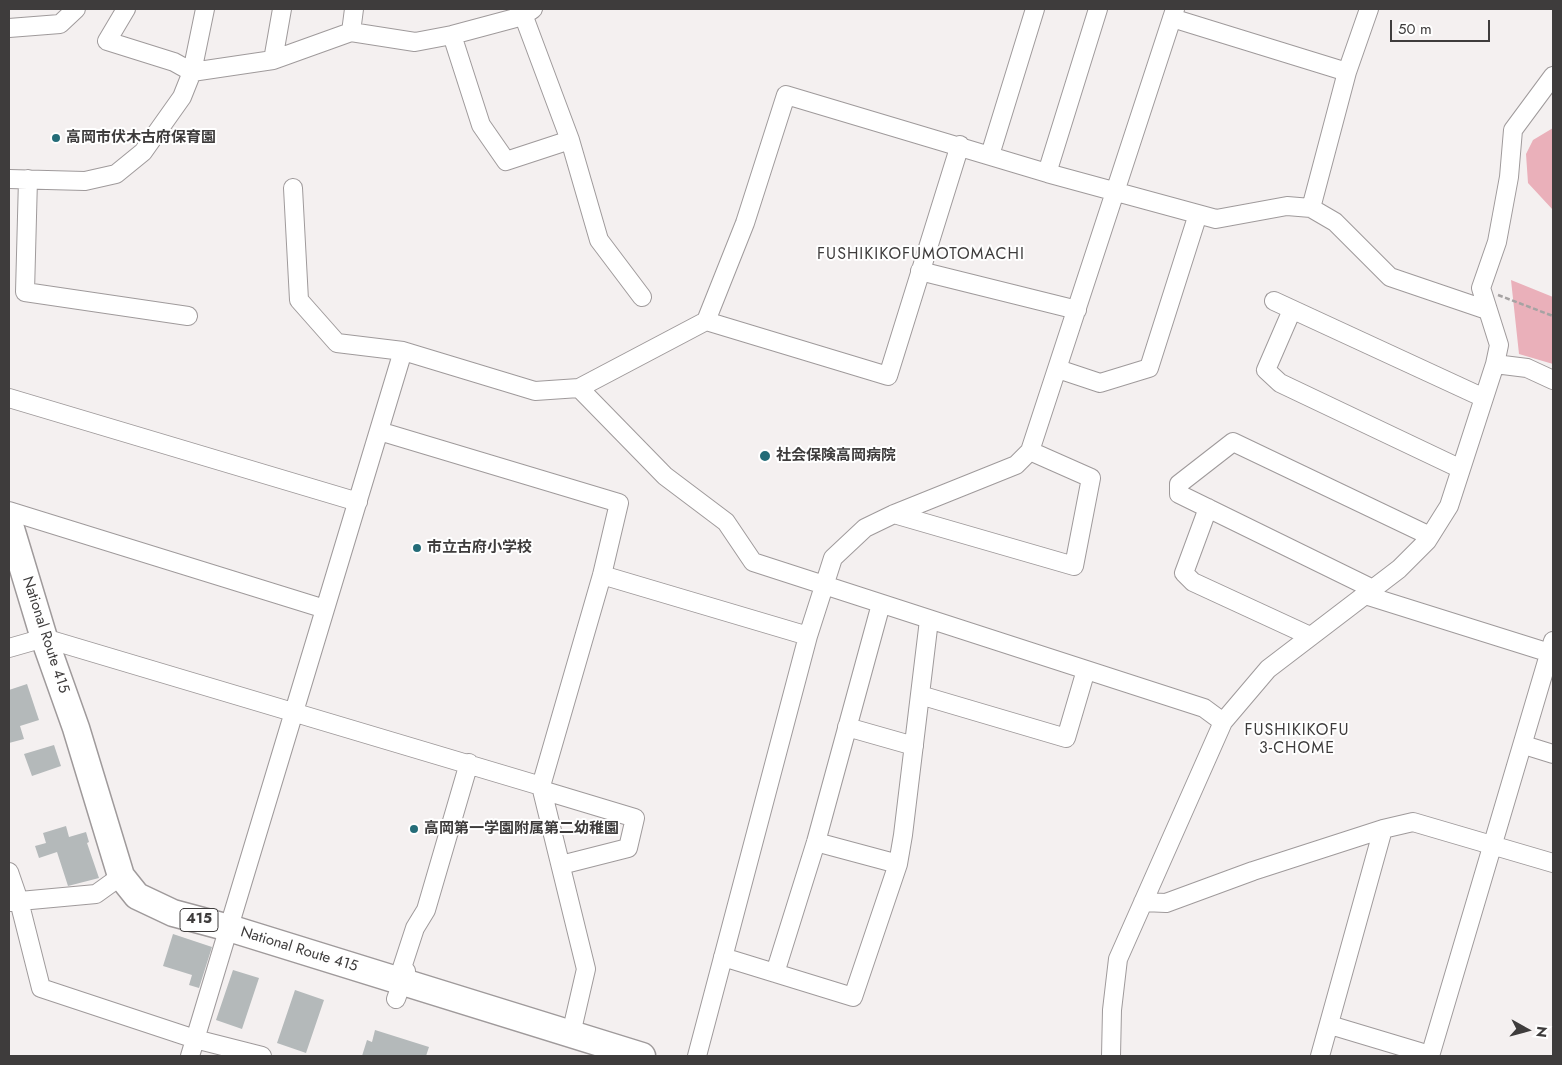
<!DOCTYPE html>
<html>
<head>
<meta charset="utf-8">
<style>
	body { margin:0 }
	#map { position:relative; width:1562px; height:1065px; overflow:hidden; background:#f4f0f0; font-family:Jost,sans-serif }
	canvas { display:block }
	.frame { position:absolute; inset:0; border:10px solid #3e3c3c; pointer-events:none }
	.north { position:absolute; left:1502px; top:1005px; width:50px; height:50px; -webkit-text-stroke:4px #fff; paint-order:stroke; rotate:97deg; font-size:14px; font-weight:700; line-height:20px; text-align:center; color:#3e3c3c }
	.north::after { content:''; display:block; margin:auto; width:18px; height:22px; background:#3e3c3c; clip-path:polygon(50% 0,100% 100%,50% 72%,0 100%) }
	.scale { position:absolute; left:1390px; top:20px; width:100px; height:22px; box-sizing:border-box; border:2px solid #3e3c3c; border-top:0; padding-left:6px; font-size:15px; line-height:18px; white-space:nowrap; color:#3e3c3c; -webkit-text-stroke:4px #fff; paint-order:stroke }
</style>
</head>
<body>
<div id="map">
<canvas width="1562" height="1065"></canvas>
<div class="frame"></div>
<div class="north">N</div>
<div class="scale">50 m</div>
</div>
<script>
const ctx = document.querySelector('canvas').getContext('2d');
ctx.lineJoin = 'round';
function paint(path, color) { ctx.fillStyle = color; ctx.fill(path, 'evenodd'); }
const poly = rows => new Path2D(rows.map(r => 'M' + r).join(''));
function trace(path, color, width, dash) { ctx.strokeStyle = color; ctx.lineWidth = width; ctx.lineCap = dash ? 'butt' : 'round'; ctx.setLineDash(dash || []); ctx.stroke(path); }
function label(font, color, halo, rows, align = 'center') {
  ctx.font = font + ' Jost,"Noto Sans JP",sans-serif'; ctx.lineWidth = 4; ctx.setLineDash([]); ctx.textBaseline = 'middle'; ctx.strokeStyle = halo; ctx.fillStyle = color; for (const [text, x, y, turn = 0] of rows) {
    ctx.save(); ctx.translate(x, y); ctx.rotate((+turn || 0) * Math.PI / 180); ctx.textAlign = isNaN(turn) ? turn : align; if (halo) ctx.strokeText(text, 0, 0); ctx.fillText(text, 0, 0); ctx.restore();
  }
}
const forest = poly([
	[1553,128,1553,210,1528,183,1526,154,1533,140],
	[1511,280,1553,297,1553,364,1519,354]
]);
const building = poly([
	[27,684,39,720,20,726,24,739,9,743,9,690],
	[54,745,61,766,32,776,24,754],
	[66,826,69,837,86,832,89,842,87,843,99,878,68,886,57,852,39,858,35,846,46,843,43,833],
	[173,934,212,947,199,988,189,985,192,975,163,966],
	[233,970,259,978,242,1029,216,1020],
	[295,990,324,1000,306,1053,277,1043],
	[375,1030,429,1047,426,1056,362,1056,367,1040,372,1042]
]);
const path = poly([
	[1498,295,1553,316]
]);
const minor = poly([
	[126,9,107,41,174,62,192,72,273,60,351,32,415,42,452,35,523,16,533,9],
	[521,9,570,140,599,240,642,297],
	[1172,18,1347,72],
	[9,28,60,24,76,9],
	[351,32,354,9],
	[452,35,481,125,506,161,570,140],
	[273,60,282,9],
	[990,155,1035,9],
	[1047,173,1098,9],
	[9,179,85,181,116,174,143,152,182,97,192,72,205,9],
	[28,179,25,292,188,316],
	[293,188,299,300,337,343,403,351,535,391,579,388,706,321,745,223,786,95,1047,173,1216,219,1287,206,1311,208,1335,222,1390,277,1487,310],
	[1311,208,1347,72,1369,9],
	[920,271,1077,310],
	[1274,301,1484,398],
	[1292,310,1266,370,1280,383,1461,469],
	[706,321,888,376,960,145],
	[1495,364,1527,368,1553,380],
	[1058,369,1100,383,1149,368,1198,214],
	[579,388,665,476,726,522,753,562,1204,708,1223,722],
	[9,398,358,502],
	[379,431,619,503,602,575,541,786,586,969,571,1034],
	[1208,508,1184,573,1193,582,1310,636],
	[9,511,325,609],
	[894,514,1074,566,1091,478,1030,451],
	[602,575,808,636],
	[1373,589,1179,494,1179,484,1233,442,1430,536],
	[1365,595,1553,654],
	[9,648,44,638,541,786],
	[920,695,1066,738,1086,670],
	[847,727,914,746],
	[1524,745,1553,754],
	[542,790,635,818,628,848,561,865],
	[816,842,898,864],
	[9,872,19,901,41,988,195,1039,262,1056],
	[9,902,96,894,121,876],
	[1143,902,1166,903,1253,871,1383,829,1413,822,1553,863],
	[723,957,853,997,898,864,903,835,929,620],
	[775,973,816,842,881,604],
	[398,980,415,928,426,910,469,763],
	[396,999,406,971],
	[1330,1025,1430,1055],
	[190,1056,403,351],
	[697,1056,808,636,833,558,865,528,894,514,1016,465,1030,451,1175,9],
	[1111,1056,1112,1010,1118,959,1223,722,1268,669,1399,569,1427,541,1449,506,1495,364,1499,345,1481,288,1497,242,1509,177,1513,130,1553,76],
	[1320,1056,1383,829],
	[1430,1056,1553,641]
]);
const highway = poly([
	[9,522,44,638,76,728,121,876,137,896,173,913,229,928,642,1056]
]);
const markers = [
	[56,138,5,"#246c78"],
	[765,456,6,"#246c78"],
	[417,548,5,"#246c78"],
	[414,829,5,"#246c78"]
];
const shields = [
	[199,920,38]
];
const shieldNames = [
	["415",199,920]
];
const poiNames = [
	["高岡市伏木古府保育園",66,138],
	["社会保険高岡病院",776,456],
	["市立古府小学校",427,548],
	["高岡第一学園附属第二幼稚園",424,829]
];
const streetNames = [
	["National Route 415",45,635,72],
	["National Route 415",299,950,17]
];
const neighbourhoodNames = [
	["FUSHIKIKOFUMOTOMACHI",921,255],
	["FUSHIKIKOFU",1297,731],
	["3-CHOME",1297,749]
];
paint(forest, '#eab0ba');
paint(building, '#b4b9ba');
trace(minor, '#9f9a9b', 20);
trace(highway, '#9f9a9b', 29);
trace(path, '#a6a3a3', 2.5, [5, 2.5]);
trace(minor, '#fff', 18);
trace(highway, '#fff', 26);
for (const [x, y, r, color] of markers) { const dot = new Path2D(); dot.arc(x, y, r, 0, 2 * Math.PI); ctx.fillStyle = color; ctx.fill(dot); trace(dot, '#fff', 2); }
for (const [x, y, w] of shields) { const box = new Path2D(); box.roundRect(x - w / 2, y - 11.5, w, 23, 4); ctx.fillStyle = '#fff'; ctx.fill(box); trace(box, '#3e3c3c', 1); }
label('bold 14px', '#3e3c3c', null, shieldNames);
label('bold 15px', '#3e3c3c', '#fff', poiNames, 'left');
label('15px', '#3e3c3c', '#fff', streetNames);
ctx.letterSpacing = '1px';
label('16px', '#3e3c3c', '#fff', neighbourhoodNames);
ctx.letterSpacing = '0px';
</script>
</body>
</html>
